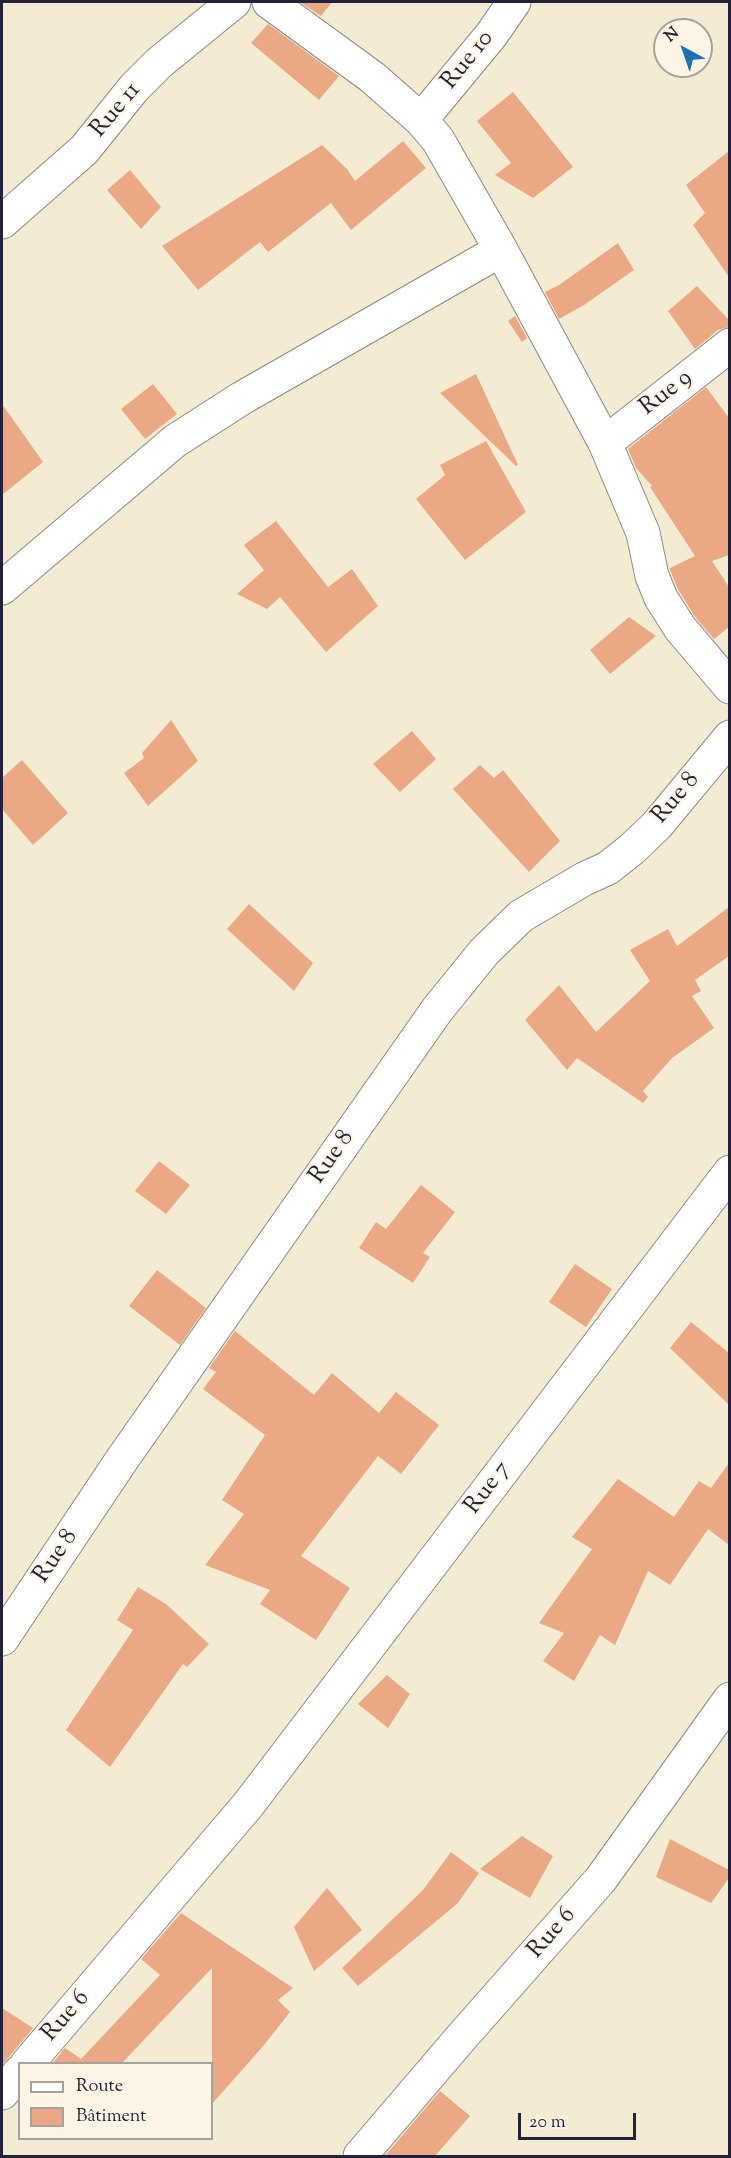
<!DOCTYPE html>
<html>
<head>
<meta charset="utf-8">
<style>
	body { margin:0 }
	#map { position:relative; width:731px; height:2158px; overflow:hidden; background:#f3ecd3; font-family:"Sorts Mill Goudy",serif }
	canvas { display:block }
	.frame { position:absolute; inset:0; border:3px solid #22223b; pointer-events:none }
	.legend { position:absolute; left:18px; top:2062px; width:195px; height:78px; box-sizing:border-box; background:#fcf5e5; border:2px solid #a5a1a1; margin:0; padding:8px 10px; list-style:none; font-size:18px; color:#22223b }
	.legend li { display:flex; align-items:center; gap:12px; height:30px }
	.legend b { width:30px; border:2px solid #a5a1a1 }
	.north { position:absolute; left:653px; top:18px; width:60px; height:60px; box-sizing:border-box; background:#fcf5e5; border:2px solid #a5a1a1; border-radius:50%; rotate:320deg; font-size:16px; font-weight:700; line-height:24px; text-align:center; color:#22223b }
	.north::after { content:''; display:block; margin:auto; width:21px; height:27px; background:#1f6fb2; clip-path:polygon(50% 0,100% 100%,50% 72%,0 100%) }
	.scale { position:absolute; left:518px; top:2113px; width:118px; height:27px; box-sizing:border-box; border:3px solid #22223b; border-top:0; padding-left:8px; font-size:18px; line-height:21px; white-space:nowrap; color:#22223b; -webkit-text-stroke:4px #fcf5e5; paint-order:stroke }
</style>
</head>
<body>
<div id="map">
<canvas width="731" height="2158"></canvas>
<div class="frame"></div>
<ul class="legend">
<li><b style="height:8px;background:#fff"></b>Route</li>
<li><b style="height:16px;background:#eaa884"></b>Bâtiment</li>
</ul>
<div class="north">N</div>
<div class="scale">20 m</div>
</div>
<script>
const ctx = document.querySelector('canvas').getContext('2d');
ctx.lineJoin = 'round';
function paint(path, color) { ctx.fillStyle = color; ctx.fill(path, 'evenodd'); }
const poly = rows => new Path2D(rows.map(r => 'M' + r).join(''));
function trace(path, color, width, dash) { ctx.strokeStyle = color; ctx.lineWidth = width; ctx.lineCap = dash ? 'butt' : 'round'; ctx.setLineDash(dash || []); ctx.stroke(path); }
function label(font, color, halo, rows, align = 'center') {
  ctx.font = font + ' "Sorts Mill Goudy",serif'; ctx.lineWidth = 4.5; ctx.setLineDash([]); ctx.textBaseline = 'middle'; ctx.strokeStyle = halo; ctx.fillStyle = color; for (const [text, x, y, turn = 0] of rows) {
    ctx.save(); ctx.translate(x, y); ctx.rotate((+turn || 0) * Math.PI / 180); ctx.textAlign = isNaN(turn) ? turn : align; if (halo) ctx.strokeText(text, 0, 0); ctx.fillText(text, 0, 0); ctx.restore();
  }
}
const building = poly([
	[300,2,332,2,321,16],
	[268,24,339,76,319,100,251,43],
	[513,92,573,167,533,198,495,175,511,163,477,121],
	[403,141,426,168,351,230,331,203,268,252,260,242,198,290,162,246,322,145,347,169,355,181],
	[729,151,729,277,693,225,705,213,686,185],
	[130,170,161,207,141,229,107,190],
	[618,243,634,270,584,305,559,319,545,292,559,285],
	[697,286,729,320,729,327,718,330,695,349,668,311],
	[515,316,527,338,522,342,508,321],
	[476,374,518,465,516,466,440,393],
	[153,384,177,414,145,439,121,409],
	[706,387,729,418,729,555,712,561,729,587,729,627,714,639,695,617,678,589,670,570,670,568,695,556,650,487,652,486,636,468,628,449],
	[2,404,43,462,2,495],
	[486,441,526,512,465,560,416,499,445,475,440,465],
	[276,521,328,587,352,569,378,606,326,652,280,597,267,609,237,594,264,570,244,545],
	[629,617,656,636,610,674,590,650],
	[171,720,198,761,148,806,124,773,144,758,142,753],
	[412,731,436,759,400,792,373,764],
	[22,760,68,813,33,845,2,809,2,778],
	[480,765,494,778,503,770,560,841,529,872,453,789],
	[249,904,313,963,294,991,227,929],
	[729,907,729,956,695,980,701,991,692,996,714,1028,672,1058,643,1091,648,1097,643,1103,577,1058,567,1070,525,1020,559,985,596,1032,650,981,630,950,668,929,677,946],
	[159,1161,190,1185,166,1214,135,1191],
	[421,1185,455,1212,423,1253,430,1257,413,1283,359,1248,376,1222,386,1229],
	[575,1264,612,1289,586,1327,549,1302],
	[157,1270,206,1308,180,1345,129,1306],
	[691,1322,729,1353,729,1405,670,1348],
	[235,1331,314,1395,332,1373,379,1413,396,1392,439,1425,401,1474,378,1456,301,1556,350,1588,316,1640,260,1604,270,1590,205,1565,244,1514,222,1500,265,1435,203,1389,216,1372,209,1368],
	[729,1463,729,1545,708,1529,670,1585,648,1571,615,1645,600,1635,574,1681,543,1661,564,1633,539,1623,592,1549,572,1537,618,1479,674,1517,699,1481,711,1488],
	[138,1587,166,1604,209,1644,187,1667,183,1664,110,1767,66,1730,133,1630,117,1620],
	[387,1675,410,1694,388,1728,358,1704],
	[522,1836,553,1856,530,1898,480,1869],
	[670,1839,729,1870,729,1878,711,1903,656,1877],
	[451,1852,479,1873,457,1904,358,1986,342,1968,423,1890],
	[327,1888,362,1930,314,1971,294,1927],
	[181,1913,293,1988,278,2000,290,2012,264,2045,212,2104,212,1968,121,2064,52,2064,65,2048,81,2059,160,1975,141,1959],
	[2,2008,33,2028,3,2064,2,2064],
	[440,2091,470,2116,434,2157,384,2157]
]);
const street = poly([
	[269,2,372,77,421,120,438,140,501,250,605,443,643,533,652,576,661,598,680,628,730,687],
	[421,120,492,34,514,2],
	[2,222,84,150,134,88,159,63,234,2],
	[605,443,730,345],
	[2,588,175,441,242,398,501,250],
	[2,1639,121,1461,437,1010,484,952,521,916,584,879,608,868,632,849,657,825,730,737],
	[27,2064,248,1805,730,1172],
	[2,2093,20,2072],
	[360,2156,460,2039,601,1879,730,1699]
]);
const streetNames = [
	["Rue 10",469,61,-51],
	["Rue 11",117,111,-50],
	["Rue 9",667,394,-38],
	["Rue 8",677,799,-50],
	["Rue 8",333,1158,-55],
	["Rue 7",489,1489,-53],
	["Rue 8",57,1557,-56],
	["Rue 6",553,1934,-49],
	["Rue 6",67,2017,-49]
];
paint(building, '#eaa884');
trace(street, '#8a8787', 35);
trace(street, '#fff', 33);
label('24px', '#22223b', '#fcf5e5', streetNames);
</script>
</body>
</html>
